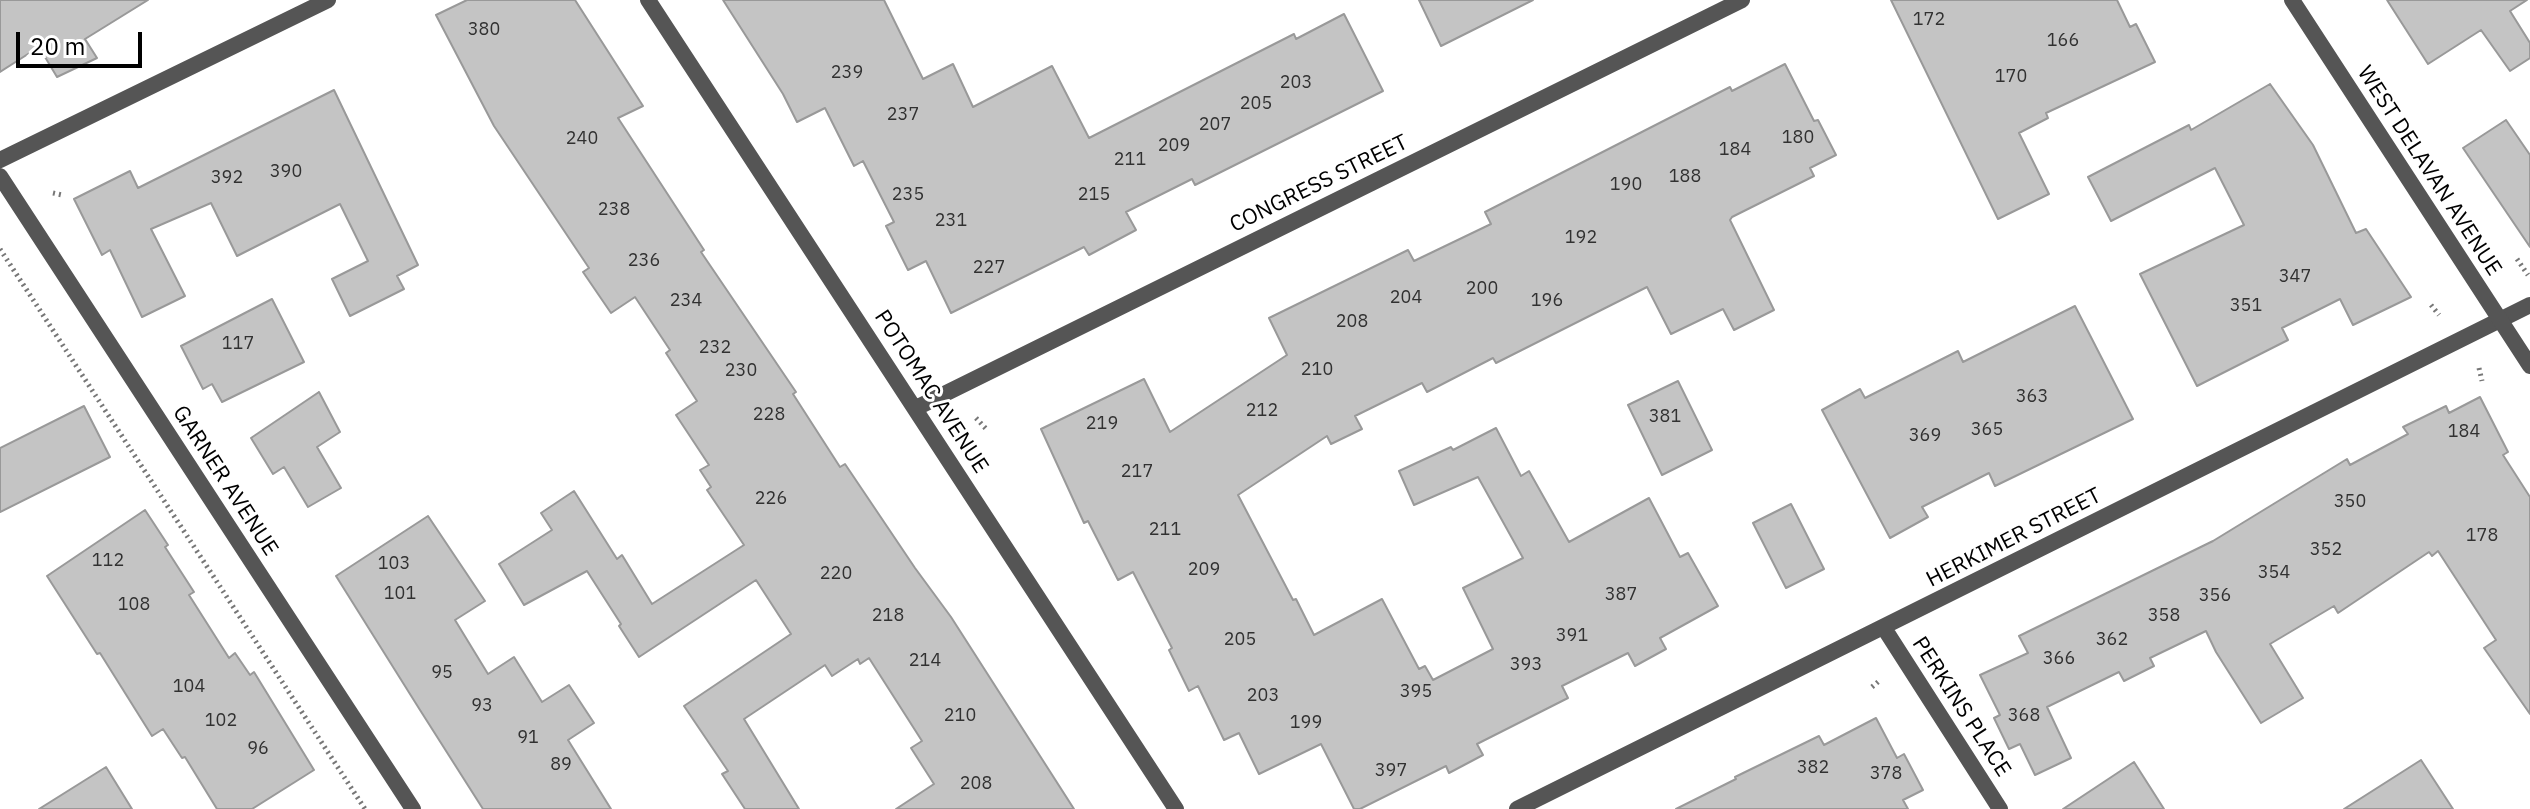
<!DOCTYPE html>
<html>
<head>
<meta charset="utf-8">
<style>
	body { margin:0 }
	#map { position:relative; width:2530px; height:809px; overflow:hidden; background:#fff; font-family:"IBM Plex Sans",sans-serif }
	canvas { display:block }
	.scale { position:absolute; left:16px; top:32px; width:126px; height:36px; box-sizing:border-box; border:4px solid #000; border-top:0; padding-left:10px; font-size:24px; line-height:28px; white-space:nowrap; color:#000; -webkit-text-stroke:6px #fff; paint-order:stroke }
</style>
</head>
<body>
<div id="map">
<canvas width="2530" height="809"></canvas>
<div class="scale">20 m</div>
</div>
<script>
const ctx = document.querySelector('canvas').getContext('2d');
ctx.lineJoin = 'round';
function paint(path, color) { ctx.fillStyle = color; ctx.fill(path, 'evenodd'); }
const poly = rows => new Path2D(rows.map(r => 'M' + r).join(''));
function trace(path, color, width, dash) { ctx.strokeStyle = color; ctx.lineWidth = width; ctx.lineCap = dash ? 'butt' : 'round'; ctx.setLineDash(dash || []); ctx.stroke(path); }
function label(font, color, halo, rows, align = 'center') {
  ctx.font = font + ' "IBM Plex Sans",sans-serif'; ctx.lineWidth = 6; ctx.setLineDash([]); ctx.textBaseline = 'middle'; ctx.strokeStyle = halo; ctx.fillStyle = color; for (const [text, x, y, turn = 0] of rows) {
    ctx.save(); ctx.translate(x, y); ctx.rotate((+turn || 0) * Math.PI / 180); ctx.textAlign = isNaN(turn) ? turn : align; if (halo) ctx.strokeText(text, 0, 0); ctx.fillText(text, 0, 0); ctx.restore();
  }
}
const building = poly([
	[0,0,148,0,85,39,97,58,57,77,39,47,0,72,0,0],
	[467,0,575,0,643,106,618,118,704,250,701,252,796,392,793,394,840,467,845,464,915,568,951,617,1074,809,896,809,934,784,911,748,922,741,869,658,860,664,858,659,832,676,825,665,744,719,799,809,745,809,722,774,728,771,684,706,791,634,756,580,639,657,619,626,621,624,587,571,524,605,499,564,552,530,541,513,574,491,617,559,622,555,652,604,744,545,707,490,711,487,700,470,709,465,676,415,697,401,666,353,670,350,635,297,611,313,583,272,589,268,494,126,436,15,467,0],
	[723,0,884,0,923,79,953,64,973,107,1052,66,1089,138,1294,34,1296,39,1344,14,1383,91,1195,185,1192,179,1126,212,1136,230,1089,255,1084,247,951,313,926,261,908,270,886,226,894,222,863,161,854,166,825,108,797,122,783,94,723,0],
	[1419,0,1533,0,1441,46,1419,0],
	[1891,0,2117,0,2130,27,2136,24,2155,62,2046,113,2048,118,2019,133,2049,194,1998,219,1891,0],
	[2387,0,2527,0,2510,11,2530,43,2530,58,2510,71,2481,30,2428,64,2387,0],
	[1785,64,1814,121,1818,120,1836,155,1810,168,1814,176,1732,217,1730,220,1774,310,1734,330,1723,309,1671,334,1647,287,1496,363,1493,358,1427,392,1422,383,1355,416,1362,429,1331,444,1327,436,1238,495,1293,600,1296,599,1314,635,1382,599,1419,669,1425,666,1433,680,1493,649,1463,588,1523,558,1478,477,1414,505,1399,471,1451,447,1453,450,1496,428,1521,476,1529,471,1569,542,1649,498,1680,557,1688,553,1718,606,1660,638,1666,649,1635,666,1628,653,1562,686,1568,698,1477,744,1483,755,1449,773,1446,766,1360,809,1354,809,1321,744,1259,774,1239,733,1224,740,1198,686,1189,691,1169,650,1172,648,1133,572,1118,580,1088,521,1084,523,1041,429,1144,379,1170,432,1287,355,1269,318,1408,250,1414,261,1491,224,1485,212,1730,87,1732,91,1785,64],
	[2270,84,2313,145,2356,233,2366,229,2411,297,2353,325,2340,299,2282,328,2288,340,2197,386,2140,274,2244,225,2215,168,2111,221,2088,177,2189,125,2191,130,2270,84],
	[334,90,418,265,397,276,404,289,350,316,332,279,368,261,340,204,237,256,211,203,151,229,185,296,142,317,110,250,102,255,74,199,130,171,138,188,334,90],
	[2506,120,2530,155,2530,247,2463,148,2506,120],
	[272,299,304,362,222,402,212,384,203,389,181,346,272,299],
	[2075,306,2133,419,1995,486,1989,473,1922,507,1928,517,1890,538,1822,410,1860,389,1865,398,1958,351,1963,362,2075,306],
	[1678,381,1712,450,1662,475,1628,405,1678,381],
	[319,392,340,432,317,447,341,488,308,507,284,467,273,474,251,438,319,392],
	[2480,397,2508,452,2503,455,2530,497,2530,714,2484,648,2496,640,2438,551,2432,556,2429,552,2338,613,2334,606,2270,644,2303,698,2261,723,2216,652,2206,631,2150,658,2154,666,2124,681,2119,672,2047,707,2071,758,2035,775,2020,744,2009,749,1994,718,2000,715,1980,675,2028,653,2019,636,2213,541,2347,459,2350,465,2408,434,2403,427,2446,406,2449,413,2480,397],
	[84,406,110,457,0,512,0,448,84,406],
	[1791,504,1824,569,1786,588,1753,523,1791,504],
	[145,510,168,545,165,547,194,592,189,595,229,658,235,653,250,675,254,672,314,770,252,809,217,809,185,757,182,758,163,729,152,736,100,653,97,654,47,576,145,510],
	[428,516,485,601,455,620,488,674,514,657,542,702,569,685,594,723,568,740,611,809,483,809,420,710,336,576,428,516],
	[1876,718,1897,758,1904,754,1923,790,1903,800,1908,809,1676,809,1736,779,1735,777,1819,736,1824,745,1876,718],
	[2421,760,2453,809,2344,809,2421,760],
	[2134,762,2164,809,2063,809,2134,762],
	[106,767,132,809,39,809,106,767]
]);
const path = poly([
	[53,193,62,195],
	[0,249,365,809],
	[2517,259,2528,275],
	[2431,305,2439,315],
	[2479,368,2482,381],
	[976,418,988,431],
	[1872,687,1879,681]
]);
const minor = poly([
	[648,0,1176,809],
	[0,176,413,809],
	[916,408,1742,0],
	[1884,628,2000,809],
	[1517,809,2530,305]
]);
const tertiary = poly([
	[2292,0,2530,366],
	[0,160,328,0]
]);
const numberNames = [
	["172",1929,20],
	["380",484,30],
	["166",2063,41],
	["239",847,73],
	["170",2011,77],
	["203",1296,83],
	["205",1256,104],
	["237",903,115],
	["207",1215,125],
	["180",1798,138],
	["240",582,139],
	["209",1174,146],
	["184",1735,150],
	["211",1130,160],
	["390",286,172],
	["188",1685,177],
	["392",227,178],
	["190",1626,185],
	["235",908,195],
	["215",1094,195],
	["238",614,210],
	["231",951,221],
	["192",1581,238],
	["236",644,261],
	["227",989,268],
	["347",2295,277],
	["200",1482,289],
	["204",1406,298],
	["234",686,301],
	["196",1547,301],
	["351",2246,306],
	["208",1352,322],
	["117",238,344],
	["232",715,348],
	["210",1317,370],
	["230",741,371],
	["363",2032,397],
	["212",1262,411],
	["228",769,415],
	["381",1665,417],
	["219",1102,424],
	["365",1987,430],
	["184",2464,432],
	["369",1925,436],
	["217",1137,472],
	["226",771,499],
	["350",2350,502],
	["211",1165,530],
	["178",2482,536],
	["352",2326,550],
	["112",108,561],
	["103",394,564],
	["209",1204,570],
	["354",2274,573],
	["220",836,574],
	["101",400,594],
	["387",1621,595],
	["356",2215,596],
	["108",134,605],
	["218",888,616],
	["358",2164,616],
	["391",1572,636],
	["205",1240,640],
	["362",2112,640],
	["366",2059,659],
	["214",925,661],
	["393",1526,665],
	["95",442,673],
	["104",189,687],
	["395",1416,692],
	["203",1263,696],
	["93",482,706],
	["210",960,716],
	["368",2024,716],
	["102",221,721],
	["199",1306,723],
	["91",528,738],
	["96",258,749],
	["89",561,765],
	["382",1813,768],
	["397",1391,771],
	["378",1886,774],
	["208",976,784]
];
const streetNames = [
	["WEST DELAVAN AVENUE",2429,171,57],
	["CONGRESS STREET",1319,184,-26],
	["POTOMAC AVENUE",931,392,57],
	["GARNER AVENUE",225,481,57],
	["HERKIMER STREET",2014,538,-27],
	["PERKINS PLACE",1961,707,57]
];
paint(building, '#c4c4c4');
trace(building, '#999', 2);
trace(path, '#777', 5, [2, 4]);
trace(minor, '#555', 16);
trace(tertiary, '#555', 16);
label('18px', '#313131', null, numberNames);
label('22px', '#000', '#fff', streetNames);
</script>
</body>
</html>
